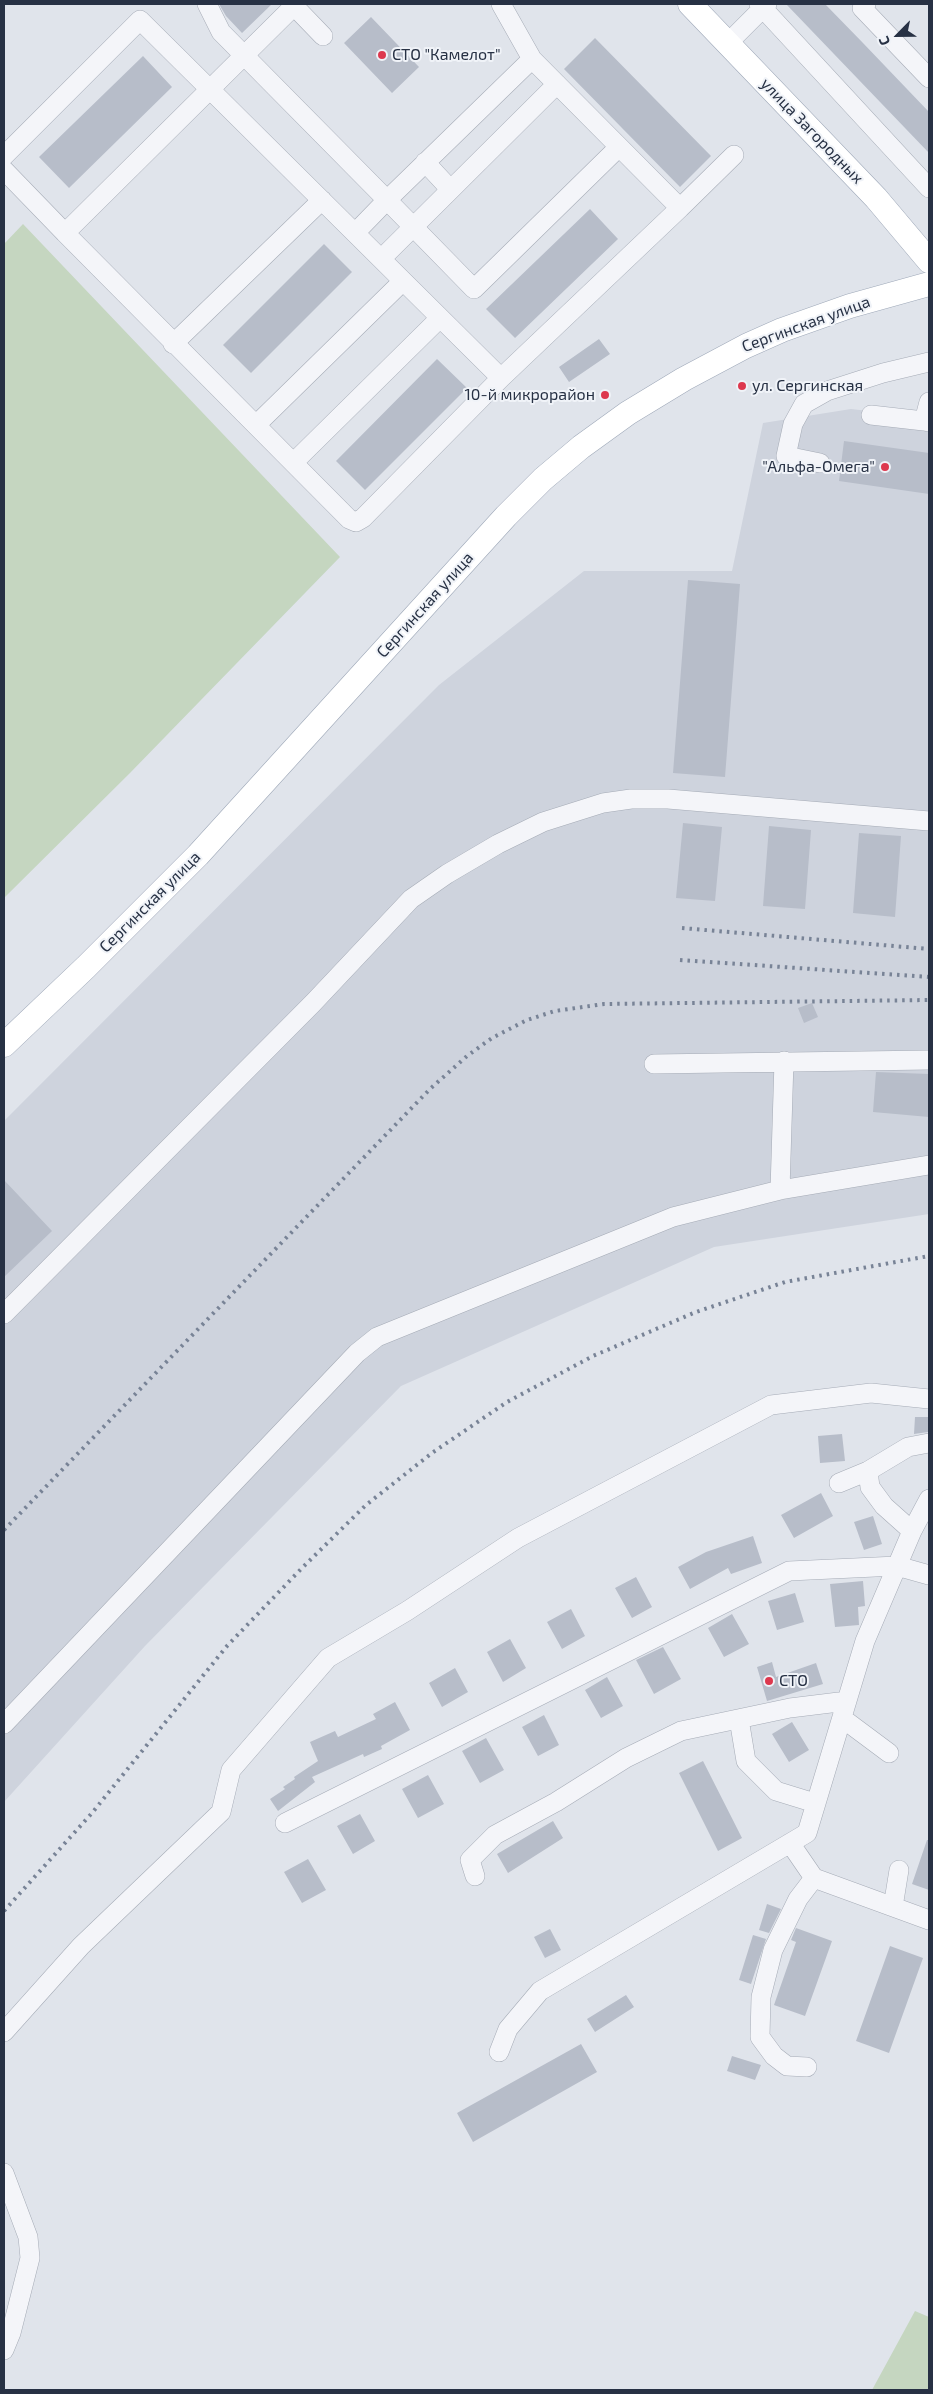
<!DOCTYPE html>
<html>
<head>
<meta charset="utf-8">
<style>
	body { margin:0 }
	#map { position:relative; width:933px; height:2394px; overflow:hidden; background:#e0e4eb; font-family:"Exo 2",sans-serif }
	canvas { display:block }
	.frame { position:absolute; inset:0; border:5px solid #273144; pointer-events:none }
	.north { position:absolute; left:873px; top:10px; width:50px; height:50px; -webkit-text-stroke:4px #f0f3f8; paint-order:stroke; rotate:247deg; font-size:14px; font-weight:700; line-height:20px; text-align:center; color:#273144 }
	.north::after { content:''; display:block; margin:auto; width:18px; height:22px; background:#273144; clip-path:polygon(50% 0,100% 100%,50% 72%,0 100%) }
</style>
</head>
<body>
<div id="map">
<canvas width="933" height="2394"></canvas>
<div class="frame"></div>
<div class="north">С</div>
</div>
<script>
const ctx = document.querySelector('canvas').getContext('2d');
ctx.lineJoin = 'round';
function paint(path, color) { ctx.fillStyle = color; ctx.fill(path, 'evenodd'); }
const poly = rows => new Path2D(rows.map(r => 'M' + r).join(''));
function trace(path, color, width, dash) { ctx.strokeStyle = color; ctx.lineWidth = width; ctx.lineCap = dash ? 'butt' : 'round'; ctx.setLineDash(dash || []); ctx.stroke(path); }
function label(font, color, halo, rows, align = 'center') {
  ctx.font = font + ' "Exo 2",sans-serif'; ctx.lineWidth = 4; ctx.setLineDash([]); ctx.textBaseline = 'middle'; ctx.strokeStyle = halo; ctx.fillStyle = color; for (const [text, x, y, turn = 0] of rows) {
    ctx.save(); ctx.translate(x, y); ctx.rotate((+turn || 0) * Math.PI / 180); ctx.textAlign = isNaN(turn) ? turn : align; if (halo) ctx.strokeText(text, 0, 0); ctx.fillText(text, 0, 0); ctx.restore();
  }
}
const built = poly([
	[851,409,929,418,929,1214,714,1247,401,1386,145,1646,4,1802,4,1121,439,685,584,571,732,571,763,423]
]);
const green = poly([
	[23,224,340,557,130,773,4,898,4,244],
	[915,2311,929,2317,929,2390,872,2390]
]);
const building = poly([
	[219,4,272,4,242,33,226,16],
	[786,4,825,4,863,43,929,112,929,153],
	[371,17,419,67,392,93,344,43],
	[595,38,711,156,680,187,564,69],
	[143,56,172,87,69,188,39,157],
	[590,209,618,239,515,338,486,309],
	[324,244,352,272,251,373,223,345],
	[599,339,610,354,569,382,559,367],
	[437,359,467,388,365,490,336,461],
	[844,441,929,453,929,494,839,481],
	[688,580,740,584,725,777,673,773],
	[683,823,722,827,715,901,676,898],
	[769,826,811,830,805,909,763,906],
	[859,833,901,836,895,917,853,913],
	[812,1003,818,1017,804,1023,798,1008],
	[876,1072,929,1074,929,1117,873,1112],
	[4,1180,52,1231,4,1277],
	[915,1417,929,1417,928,1432,914,1434],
	[842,1434,845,1461,820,1463,818,1436],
	[821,1493,833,1516,794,1538,781,1515],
	[873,1516,882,1544,864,1550,854,1522],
	[753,1536,762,1563,731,1574,728,1568,690,1589,678,1567,706,1552],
	[636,1577,652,1607,632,1618,615,1588],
	[863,1581,865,1606,858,1607,859,1625,835,1627,830,1584],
	[795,1593,804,1622,777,1630,768,1601],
	[571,1609,585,1636,562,1649,547,1622],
	[732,1614,749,1644,724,1657,708,1628],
	[510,1639,526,1668,503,1682,487,1652],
	[663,1647,681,1679,654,1694,636,1660],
	[772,1662,776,1677,816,1663,823,1684,767,1701,757,1667],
	[455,1668,468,1692,442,1707,429,1683],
	[607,1677,623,1706,601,1718,585,1690],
	[395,1702,410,1730,381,1746,382,1749,364,1757,363,1754,312,1777,315,1782,278,1811,270,1799,285,1789,283,1787,295,1779,294,1777,318,1761,310,1742,335,1731,338,1737,376,1719,373,1714],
	[544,1715,559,1745,538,1756,522,1727],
	[792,1722,809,1750,789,1762,772,1734],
	[486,1738,504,1770,480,1783,462,1751],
	[703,1761,742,1838,718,1851,679,1773],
	[428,1775,444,1804,418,1818,402,1789],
	[360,1814,375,1841,353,1854,337,1826],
	[553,1821,563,1838,508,1873,497,1854],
	[927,1840,929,1840,929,1890,912,1884],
	[308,1859,326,1890,302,1903,284,1872],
	[767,1904,781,1909,769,1933,759,1930],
	[796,1928,832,1941,805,2016,774,2005,796,1942,791,1940],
	[550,1929,561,1950,545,1958,534,1937],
	[753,1935,766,1939,751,1984,739,1980],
	[890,1946,923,1958,889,2053,856,2041],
	[626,1995,634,2007,595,2032,587,2019],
	[581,2044,597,2072,473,2142,457,2113],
	[732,2056,761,2065,755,2080,727,2071]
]);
const minor = poly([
	[207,4,221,32,387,200,355,233],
	[759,4,929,188],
	[866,4,862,8,929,78],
	[294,6,323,36],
	[728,43,767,4],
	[532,59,387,200,474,289,619,147],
	[4,156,140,20,501,378],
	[425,162,450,189],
	[4,170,65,233,296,4],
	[680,208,734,155],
	[65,233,349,519,356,522,363,518,501,378,680,208,532,59,501,4],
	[381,259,557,84],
	[173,344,322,200],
	[929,402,924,421,929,422],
	[871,415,924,421],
	[256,425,403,281],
	[294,462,440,318],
	[820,463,786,456,793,424,804,404,827,391,883,373,929,362],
	[654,1064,929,1060],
	[780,1190,784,1061],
	[4,1314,313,1003,411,899,447,874,498,844,543,822,603,803,631,799,668,799,929,821],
	[868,1471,870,1487,884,1506,912,1531],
	[839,1483,868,1471,908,1447,929,1443],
	[842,1718,889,1753],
	[739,1719,746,1761,776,1791,815,1803],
	[4,1724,357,1353,377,1337,673,1217,780,1190,929,1165],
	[285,1823,789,1571,897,1566,929,1575],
	[790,1843,814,1878,929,1920],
	[475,1876,470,1860,495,1835,556,1802,626,1758,681,1731,790,1708,847,1701],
	[893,1907,899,1870],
	[4,2032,81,1946,221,1812,231,1770,328,1658,407,1611,518,1538,771,1405,871,1393,929,1399],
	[499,2052,508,2029,540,1991,807,1833,865,1641,912,1531,929,1499],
	[807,2067,787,2066,774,2056,760,2037,761,1997,773,1950,798,1899,814,1878],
	[4,2173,28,2237,30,2258,11,2333,4,2350]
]);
const major = poly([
	[690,4,876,198,929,261],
	[4,1045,86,967,198,855,506,516,543,479,581,447,628,413,684,379,746,346,782,330,850,306,929,284]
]);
const rail = poly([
	[682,928,929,949],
	[680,960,929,977],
	[4,1530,430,1089,467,1056,492,1038,527,1020,555,1011,604,1004,929,1000],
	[4,1911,92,1813,227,1646,301,1569,366,1505,432,1453,507,1402,593,1356,696,1312,785,1282,929,1256]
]);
const markers = [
	[382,55,5,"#dd384e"],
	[742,386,5,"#dd384e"],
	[605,395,5,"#dd384e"],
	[885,467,5,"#dd384e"],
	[769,1681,5,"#dd384e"]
];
const poiNames = [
	["СТО \"Камелот\"",392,55],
	["ул. Сергинская",752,386],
	["10-й микрорайон",595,395,"right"],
	["\"Альфа-Омега\"",875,467,"right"],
	["СТО",779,1681]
];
const streetNames = [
	["улица Загородных",812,131,46],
	["Сергинская улица",806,324,-20],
	["Сергинская улица",425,605,-48],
	["Сергинская улица",150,902,-45]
];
paint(built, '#ced3dd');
paint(green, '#c5d6c0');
paint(building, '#b7bdc9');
trace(minor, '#a5abb6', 20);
trace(major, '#9ea8b8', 25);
trace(minor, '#f4f5f9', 19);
trace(major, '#fff', 24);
trace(rail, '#788396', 4, [2.5, 5]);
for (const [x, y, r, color] of markers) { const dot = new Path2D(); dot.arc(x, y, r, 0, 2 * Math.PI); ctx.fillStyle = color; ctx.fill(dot); trace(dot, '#f0f3f8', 2); }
label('16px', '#273144', '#f0f3f8', poiNames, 'left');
label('16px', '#273144', '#f0f3f8', streetNames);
</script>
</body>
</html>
